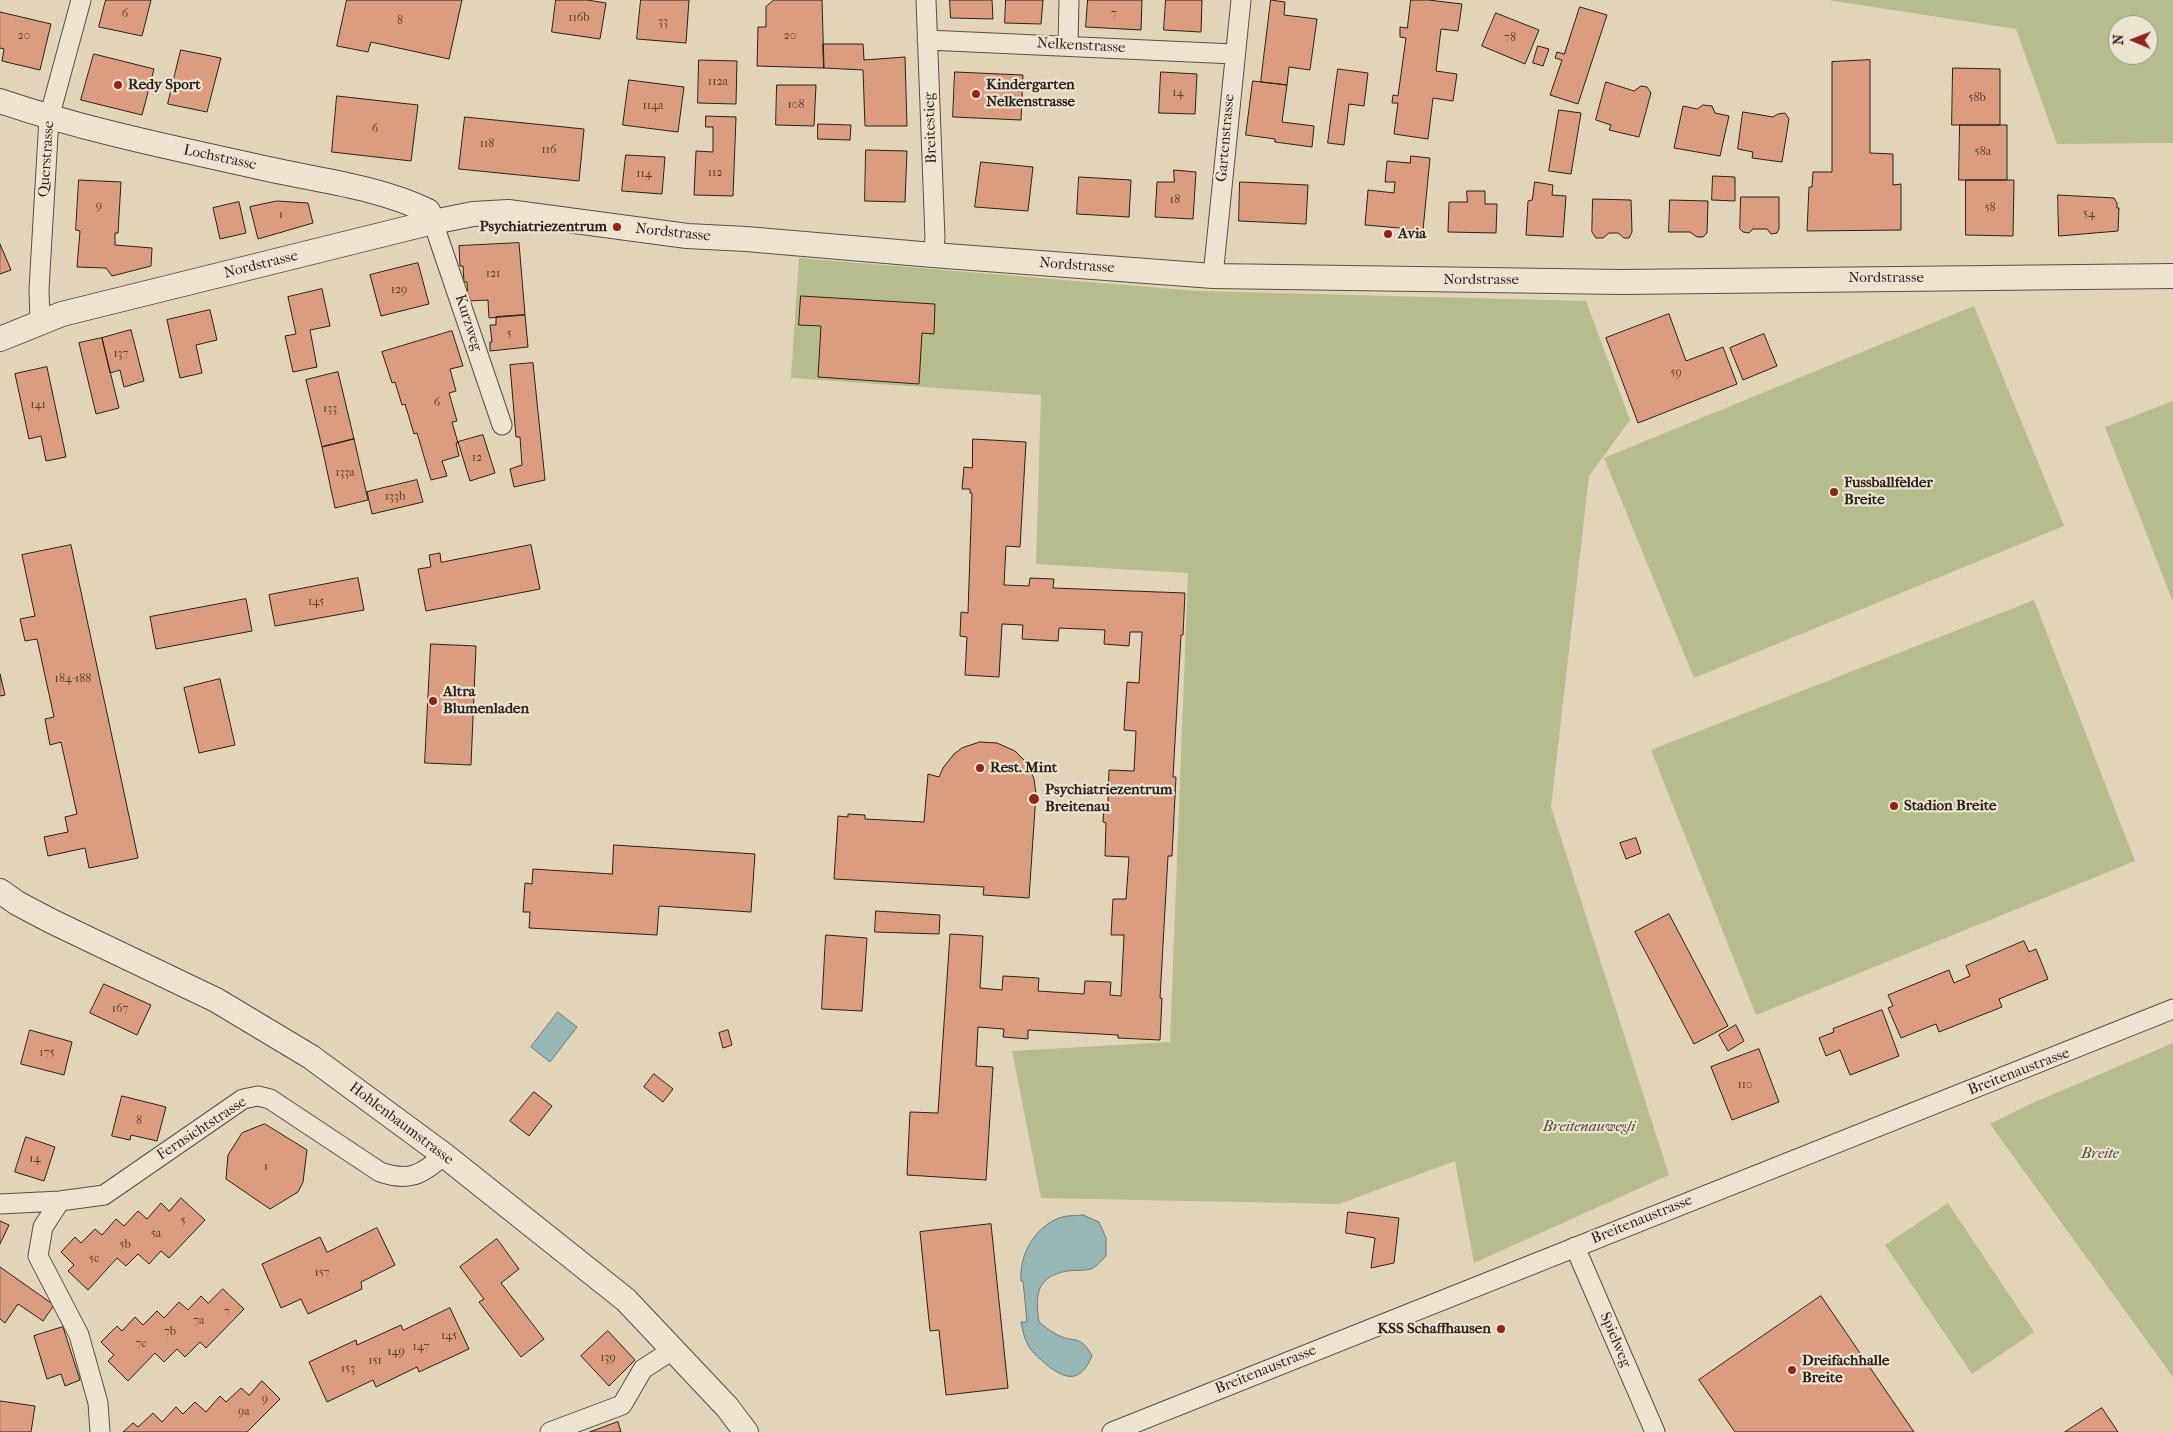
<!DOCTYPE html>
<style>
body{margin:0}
#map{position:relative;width:2173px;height:1432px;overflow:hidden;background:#e2d4b8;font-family:"IM FELL French Canon",serif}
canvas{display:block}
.north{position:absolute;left:2108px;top:15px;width:50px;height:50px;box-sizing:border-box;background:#ece3d1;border:1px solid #9f9588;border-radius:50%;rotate:271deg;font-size:14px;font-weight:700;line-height:20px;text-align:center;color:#2c211a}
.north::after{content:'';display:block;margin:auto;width:18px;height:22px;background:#8f2418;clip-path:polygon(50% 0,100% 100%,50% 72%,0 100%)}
</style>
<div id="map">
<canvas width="2173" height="1432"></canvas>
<div class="north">N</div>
</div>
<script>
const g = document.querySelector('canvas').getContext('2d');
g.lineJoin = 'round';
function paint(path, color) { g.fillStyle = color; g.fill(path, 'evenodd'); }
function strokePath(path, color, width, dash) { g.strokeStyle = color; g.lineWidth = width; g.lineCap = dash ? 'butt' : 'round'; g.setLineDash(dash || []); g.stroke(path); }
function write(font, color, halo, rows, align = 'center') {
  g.font = font + ' "IM FELL French Canon",serif'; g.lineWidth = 4.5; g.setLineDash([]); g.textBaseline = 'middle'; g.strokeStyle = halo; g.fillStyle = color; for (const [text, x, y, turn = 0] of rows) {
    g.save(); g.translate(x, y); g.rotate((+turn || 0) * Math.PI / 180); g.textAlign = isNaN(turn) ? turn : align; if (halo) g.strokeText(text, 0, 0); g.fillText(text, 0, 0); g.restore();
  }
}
const green = new Path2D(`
 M1828,0H2173V143L2057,144L2016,29ZM2118,25H2148V55H2118Z
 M799,258L1197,291L1586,301L1630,420L1589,476L1551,807L1669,1175L1474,1263L1455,1161L1339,1204L1041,1198L1012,1051L1170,1042L1188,573L1036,564L1041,395L791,378Z
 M1974,306L2064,526L1694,678L1604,458Z
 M2173,401V602L2105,427Z
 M2034,600L2135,861L1756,1015L1651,750Z
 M2173,1043V1377L1990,1124L2028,1105Z
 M1948,1203L2034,1332L1972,1374L1885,1245Z`);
const water = new Path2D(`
 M558,1012L577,1027L550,1062L531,1047Z
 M1083,1215L1099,1222L1106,1238V1256C1102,1260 1096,1267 1091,1269C1084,1271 1075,1270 1067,1271C1036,1277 1035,1295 1039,1322C1044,1326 1050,1331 1056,1334C1073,1344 1080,1333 1092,1356C1081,1382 1067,1381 1047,1365C1040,1359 1032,1353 1028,1345C1024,1339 1023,1330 1021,1322H1027L1023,1281H1021C1019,1255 1034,1228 1059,1218C1066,1215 1076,1216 1083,1215Z`);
const building = new Path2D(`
 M106,0H151L142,36L99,27Z
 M347,0H462L449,59L371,42L368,52L337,46Z
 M556,0H587L606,3L600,39L552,32Z
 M641,0H689L686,43L637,39Z
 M774,0H822L824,68L757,66L758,27H766V7Z
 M950,0H992L993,19L951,18Z
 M1006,0H1043L1041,24L1005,23Z
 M1088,0H1142L1141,30L1086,27Z
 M1166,0H1202L1201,32L1164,30Z
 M1271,0L1285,2L1284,15L1317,19L1310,70L1289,67L1287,85L1261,82Z
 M1411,0H1428L1462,4L1458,31L1441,29L1436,71L1457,74L1453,101L1433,98L1428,139L1394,134L1398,103H1392L1393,95L1398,96L1406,38L1400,37V27L1407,28Z
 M1580,7L1607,15L1578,104L1550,95L1562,60L1555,58L1557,52L1564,54Z
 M0,12L51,24L40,70L2,61L4,49L0,48Z
 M1496,13L1539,30L1525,64L1482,46Z
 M823,44H863L864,60L905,57L907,126H865L863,70L824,68Z
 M1538,46L1549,49L1543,66L1533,63Z
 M181,50L221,58L207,112L168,104Z
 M94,54L154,69L142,115L81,100Z
 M699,60L737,61L736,104L698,103Z
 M1870,60V153L1893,154V185L1901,184V230L1807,231L1809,187H1812L1813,172H1832V62Z
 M1953,68L2000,69V125H1952Z
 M1338,69L1368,73L1364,106L1349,104L1344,145L1328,143Z
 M955,72L1023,75L1021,120L953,117Z
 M1161,72L1197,74L1195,114L1159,113Z
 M629,80L684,87L678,132L623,125Z
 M1253,81L1287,85L1282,122L1314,126L1312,147L1275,142V139L1246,135Z
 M1606,82L1634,91L1641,86L1647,87L1651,93L1639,137L1609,130L1611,125L1596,120Z
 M777,85H816L814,126L776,125Z
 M337,96L418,105L411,161L332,152Z
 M1703,105L1712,106L1715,113L1729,116L1720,156L1674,148L1683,106L1697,109Z
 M1559,110L1581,113L1571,174L1549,171Z
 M1743,112L1773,117L1778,114L1785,113L1789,119L1782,162L1752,158L1753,152L1738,149Z
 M706,116L736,117L733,196L694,195L696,151L713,152V127H706Z
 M465,117L584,129L579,181L459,169Z
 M818,124L851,125L850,140L818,139Z
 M1960,125H2007V180H1959Z
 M866,150L907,151L905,202L865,201Z
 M626,155L665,157L662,194L622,191Z
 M1411,156L1430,158L1423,230L1365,225L1368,190L1394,193L1395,182H1385L1387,161L1410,163Z
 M981,162L1033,167L1028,211L975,207Z
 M1174,170L1196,172L1193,219L1155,217L1157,182H1174Z
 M1713,176L1735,177V201L1712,200Z
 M1079,177L1131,180L1129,217L1077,214Z
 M79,180L121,182L118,233H115V245L152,248L151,266L112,276L106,268L77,267L80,231L76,230Z
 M1966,180H2014L2013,236L1966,235Z
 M1240,182L1308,185L1306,224L1239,221Z
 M1535,182L1553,185L1552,195L1566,196L1563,237L1526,235L1528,201L1532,200Z
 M1467,191H1485V204H1497L1496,233L1448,232L1449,202H1467Z
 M2058,195L2114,198L2117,203V208H2119L2118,231L2059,236Z
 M1741,197H1779V229L1777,233L1771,234L1767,229H1753L1749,233L1743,232L1740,229Z
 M1593,199L1631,200L1632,232L1629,238H1624L1618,233H1609L1603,238H1596L1592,232Z
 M1670,200L1708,201L1707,233L1703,237H1697L1690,232H1669Z
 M277,201L308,203L313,223L258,239L250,207Z
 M239,202L246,233L220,239L213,208Z
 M519,243L525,315L489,318L488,300L468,301L467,282H464L463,266H460L459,246Z
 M0,244L11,270L0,274Z
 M418,263L429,304L381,316L370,275Z
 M322,289L330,326L310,330L317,367L293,372L285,336L296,334L288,297Z
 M801,296L935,304L934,334L922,333L919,384L818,377L821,326L799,325Z
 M210,310L217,340L196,345L202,373L180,378L167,320Z
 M1669,314L1686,361L1723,347L1737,384L1638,423L1606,338Z
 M525,315L528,347L490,351V342H492L490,325H496V317Z
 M131,330L144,381L124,387L120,370L110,373L102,338Z
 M452,331L463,366L450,369L456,391L449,393L457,421L452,422L458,443H456L459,456L442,461L447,476L431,480L417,433L414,434L405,404L402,405L395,382L392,383L382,352Z
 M1764,334L1777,366L1743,380L1730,348Z
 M102,338L119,408L96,414L79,343Z
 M533,363L545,480L514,487L510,469L522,465L520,437H516L510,365Z
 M47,367L66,457L46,461L41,436L29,439L15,374Z
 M338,372L354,439L322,447L306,380Z
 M483,435L495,473L470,481L458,442Z
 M354,439L368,500L335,508L322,447Z
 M973,439L1026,442L1020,547L1006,546L1004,585L1029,586L1030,578L1054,579L1053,588L1185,593L1183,635H1181L1173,777H1176L1172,856H1168L1160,998H1162L1160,1040L1118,1038V1035L1028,1030V1039L1003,1037L1004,1029L978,1027L976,1066L993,1067L986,1180L907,1175L910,1112L938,1113L950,934L983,936L980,988L1002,990L1003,976L1039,978L1038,991L1084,994L1085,981L1111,982L1110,995L1121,996L1124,935H1111L1113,899H1126L1129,857L1105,856L1106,823L1103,822L1104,803H1108L1109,770L1134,771L1136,731L1124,730L1127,682L1139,683L1142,632H1130L1129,646L1104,644L1105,630L1059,628L1058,641L1022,639L1023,625L1002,624L999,677L965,675L967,637L960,636L961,612L968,613L972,493H970V489H962L964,467L972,468Z
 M417,480L423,502L372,514L367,492Z
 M71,545L138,858L89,868L85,848L48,856L44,837L68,832L65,817L77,814L61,742L50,745L45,719L54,717L37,639L25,641L20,619L35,616L22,555Z
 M531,545L540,589L426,611L418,569L431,567L429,555L440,553L441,562Z
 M358,578L364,610L275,626L269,595Z
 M246,599L252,631L156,649L150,617Z
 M431,644L476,646L471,765L425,763Z
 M0,674L5,695L0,696Z
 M220,679L235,745L199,753L184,688Z
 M980,742L997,743L1015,751L1028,764L1034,779L1036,794L1029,898L983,895L984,887L834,879L838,816L848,817V814L865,815V819L924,822L928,774L939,777L943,768L954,754L962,748Z
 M1636,838L1641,853L1626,859L1620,843Z
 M614,845L755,854L751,912L659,906L657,935L529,928L530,912H523L525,883L532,884L533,869L612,874Z
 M876,911L940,915L939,934L875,932Z
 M1669,914L1728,1026L1694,1044L1635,932Z
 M826,935L867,938L862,1011L822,1009Z
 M2024,941L2029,952L2036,949L2048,979L1999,999L2002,1007L1939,1032L1936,1024L1901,1038L1888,1008L1893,1006L1888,995L1949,970L1954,983L1970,976L1966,966Z
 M104,984L151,1005L137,1035L90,1013Z
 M1882,1010L1899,1056L1850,1075L1840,1050L1826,1056L1819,1038L1834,1032L1833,1029Z
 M1736,1025L1744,1041L1728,1051L1719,1035Z
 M30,1030L72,1042L64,1075L21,1064Z
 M728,1030L732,1045L723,1048L719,1033Z
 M1759,1049L1779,1102L1732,1120L1711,1067Z
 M654,1074L673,1089L663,1102L644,1087Z
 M534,1092L552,1106L529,1136L510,1121Z
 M122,1096L166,1107L157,1141L131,1135L130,1140L112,1136Z
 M265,1124L307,1150L303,1182L298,1192L270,1209L226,1179L228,1155L242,1133Z
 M26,1137L55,1147L44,1181L15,1172Z
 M181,1198L205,1220L169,1258L161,1251L149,1264L138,1254L126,1266L117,1258L88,1290L68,1271L74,1265L61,1252L75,1237L81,1243L95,1229L102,1235L116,1219L124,1226L138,1211L147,1219L161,1203L169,1211Z
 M1348,1212L1399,1218L1394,1263L1371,1268L1375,1238L1346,1233Z
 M0,1221L9,1225L0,1244Z
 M991,1224L1008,1388L946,1395L939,1330L930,1331L920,1232Z
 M377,1228L395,1265L361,1282L362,1289L308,1314L301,1299L281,1308L262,1264L320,1237L327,1252Z
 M497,1239L519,1269L501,1283L544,1339L521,1357L479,1302L484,1299L460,1267Z
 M0,1267L54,1305L43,1321L18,1304L5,1323L0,1319Z
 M223,1289L244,1309L206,1348L200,1342L185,1357L177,1349L164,1362L155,1353L128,1381L108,1361L114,1355L101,1342L117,1326L122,1331L135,1317L143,1325L157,1311L164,1318L179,1302L188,1310L201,1296L208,1303Z
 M1821,1296L1914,1432H1735L1699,1380Z
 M450,1308L469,1349L419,1372L417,1367L376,1387L373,1380L327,1402L309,1362L356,1340L357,1345L401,1325L403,1330Z
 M63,1327L80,1380L65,1386L61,1374L47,1379L34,1336Z
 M608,1331L635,1360L609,1386L581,1356Z
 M262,1381L280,1399L247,1432H123L133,1423L138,1427L153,1413L162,1422L176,1407L183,1414L195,1402L206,1412L220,1396L226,1402L241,1388L249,1395Z
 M0,1401L35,1406L31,1432H0Z
 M2102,1408L2118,1432H2065Z
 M618,1422L621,1432H590Z`);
const minor = new Path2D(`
 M926,0L935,238L933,255
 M927,40L1234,54
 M1068,45L1069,0
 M433,222L502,425
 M1213,276L1241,0
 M40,322L39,289L49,118L81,0
 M60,1201L43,1227L38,1256L79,1335L98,1403L100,1432
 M0,1204L60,1201L104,1195L243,1099L258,1096L270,1099L380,1172C409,1182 422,1175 444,1155
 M1575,1247L1655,1432
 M550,1432L622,1405L643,1369L674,1349
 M1112,1432L2173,1009`);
const tertiary = new Path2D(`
 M0,101C88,131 178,149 268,169C322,181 378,187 428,211L433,222
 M0,339L62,314L433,222L473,214L508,212L687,236L746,239L933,255L1213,276L1621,282L2173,276
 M0,891L17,903L51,921L216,1000L311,1057L444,1155L626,1300L727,1407L746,1432`);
const markers = [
 [118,85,5,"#8f2418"],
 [976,94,5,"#8f2418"],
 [617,227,5,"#8f2418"],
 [1388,234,5,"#8f2418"],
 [1834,492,5,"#8f2418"],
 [433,701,5,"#8f2418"],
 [980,768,5,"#8f2418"],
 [1034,799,6,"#8f2418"],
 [1894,806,5,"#8f2418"],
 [1501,1329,5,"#8f2418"],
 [1792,1370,5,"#8f2418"]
];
const numberNames = [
 ["6",125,14],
 ["7",1114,14],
 ["116b",579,18],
 ["8",400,21],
 ["33",663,22],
 ["20",24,36],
 ["20",790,36],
 ["78",1510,38],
 ["112a",718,82],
 ["14",1178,93],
 ["58b",1977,98],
 ["108",796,105],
 ["114a",653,106],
 ["6",375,129],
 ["118",487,144],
 ["116",549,150],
 ["58a",1983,152],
 ["112",715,173],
 ["114",644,174],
 ["18",1175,200],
 ["9",99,206],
 ["58",1990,208],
 ["54",2089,214],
 ["1",281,215],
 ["121",493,274],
 ["129",399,290],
 ["5",509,334],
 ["137",121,354],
 ["59",1676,373],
 ["6",437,403],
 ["141",38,405],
 ["133",330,409],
 ["12",477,458],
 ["133a",345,473],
 ["133b",395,497],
 ["145",316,602],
 ["184-188",73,679],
 ["167",120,1009],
 ["175",47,1053],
 ["110",1745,1085],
 ["8",139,1121],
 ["14",35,1159],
 ["1",266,1167],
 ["5",183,1221],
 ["5a",156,1234],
 ["5b",125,1245],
 ["5c",94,1259],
 ["157",322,1273],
 ["7",227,1312],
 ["7a",199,1321],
 ["7b",170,1332],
 ["145",449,1336],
 ["7c",141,1344],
 ["147",421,1347],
 ["149",396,1352],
 ["139",608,1358],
 ["151",375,1361],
 ["153",348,1369],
 ["9",265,1399],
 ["9a",244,1412]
];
const streetNames = [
 ["Nelkenstrasse",1081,46,3],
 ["Breitestieg",931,128,-92],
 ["Gartenstrasse",1226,138,-85],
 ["Lochstrasse",220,158,12],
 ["Querstrasse",47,159,-86],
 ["Nordstrasse",673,233,6],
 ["Nordstrasse",261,265,-14],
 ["Nordstrasse",1077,266,4],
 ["Nordstrasse",1886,278],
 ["Nordstrasse",1481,280],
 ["Kurzweg",468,323,72],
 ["Breitenaustrasse",2019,1072,-21],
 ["Hohlenbaumstrasse",401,1124,37],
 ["Fernsichtstrasse",202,1129,-33],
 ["Breitenaustrasse",1642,1220,-22],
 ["Spielweg",1615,1340,67],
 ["Breitenaustrasse",1266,1370,-22]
];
const poiNames = [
 ["Redy Sport",128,85],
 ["Kindergarten",986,85],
 ["Nelkenstrasse",986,102],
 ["Psychiatriezentrum",607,227,"right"],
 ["Avia",1398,234],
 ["Fussballfelder",1844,483],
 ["Breite",1844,500],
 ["Altra",443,692],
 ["Blumenladen",443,709],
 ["Rest. Mint",990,768],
 ["Psychiatriezentrum",1045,790],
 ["Breitenau",1045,807],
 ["Stadion Breite",1904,806],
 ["KSS Schaffhausen",1491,1329,"right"],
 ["Dreifachhalle",1802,1361],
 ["Breite",1802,1378]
];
const parkNames = [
 ["Breitenauwegli",1589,1127],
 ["Breite",2100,1154]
];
paint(green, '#b7bc8c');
paint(water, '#96b7b6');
strokePath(water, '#6c7b78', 1);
paint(building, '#dc9c7f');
strokePath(building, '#2c211a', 1);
strokePath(minor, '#5a4e42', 21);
strokePath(tertiary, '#5a4e42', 26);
strokePath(minor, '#ece3d1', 19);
strokePath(tertiary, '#ece3d1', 24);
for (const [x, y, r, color] of markers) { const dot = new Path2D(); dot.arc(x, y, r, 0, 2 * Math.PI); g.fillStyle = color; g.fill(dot); strokePath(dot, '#ece3d1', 2); }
write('12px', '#584033', null, numberNames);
write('15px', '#2c211a', '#ece3d1', streetNames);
write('bold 15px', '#2c211a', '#ece3d1', poiNames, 'left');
write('italic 15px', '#4f4836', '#ece3d1', parkNames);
</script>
